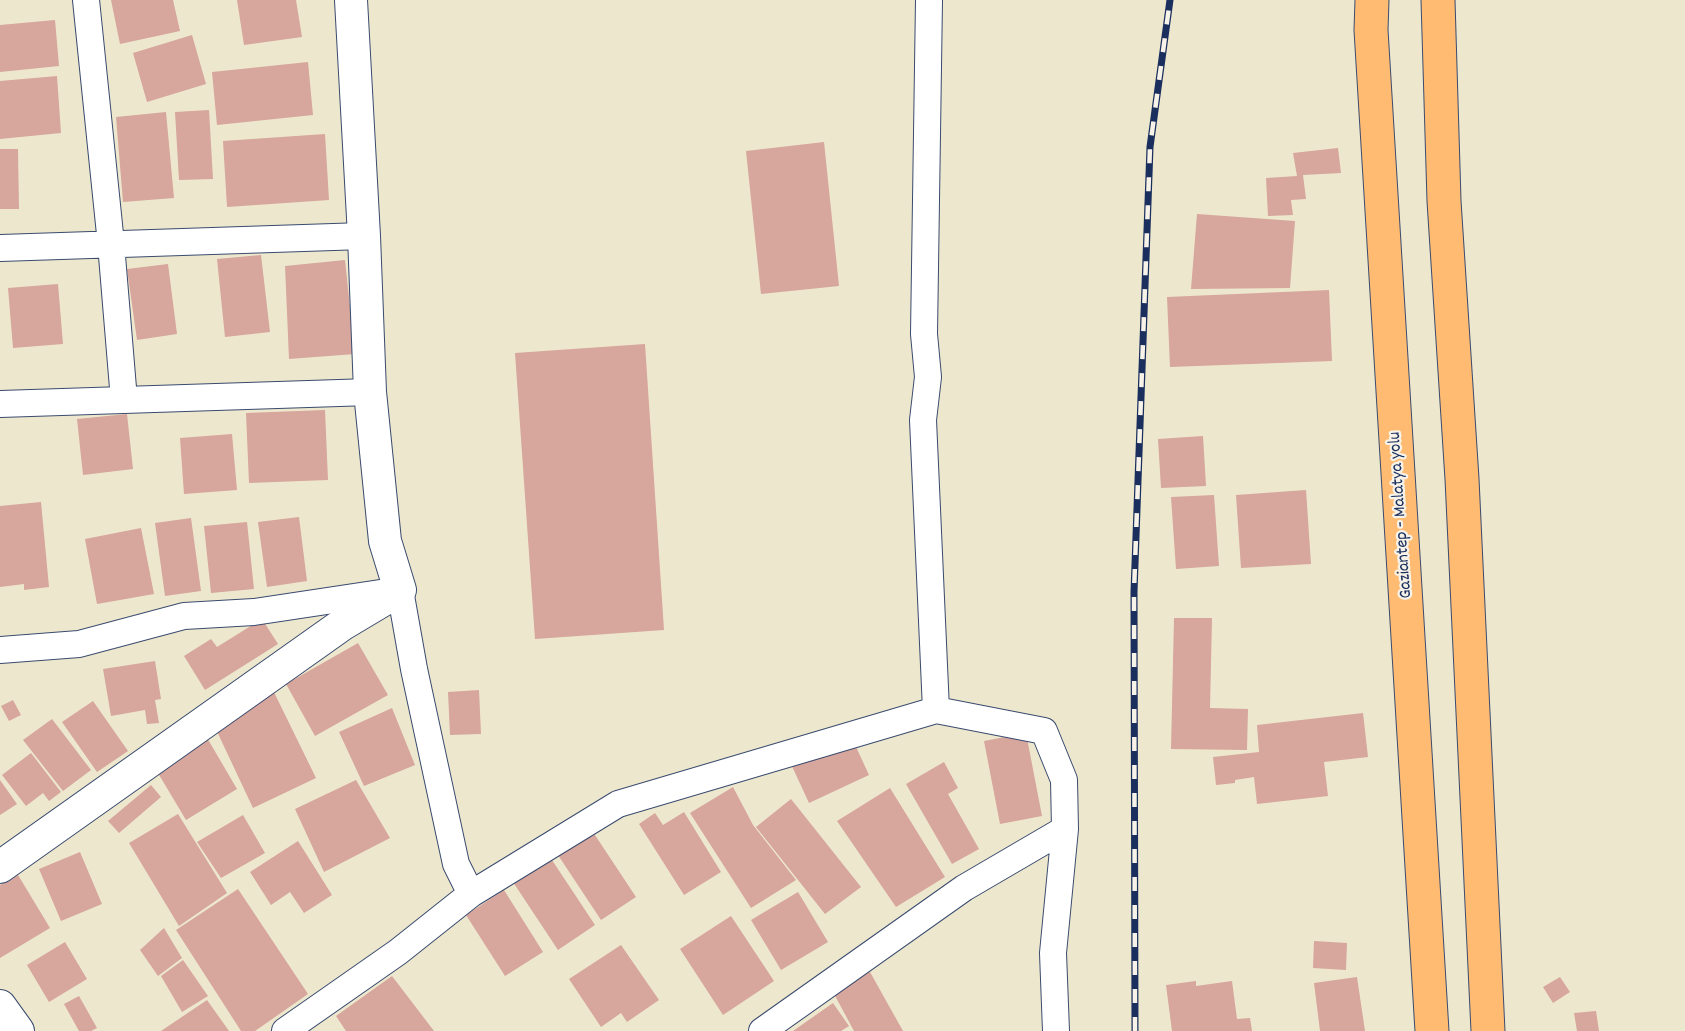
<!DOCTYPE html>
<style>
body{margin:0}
canvas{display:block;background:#ede7cd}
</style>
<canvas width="1685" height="1031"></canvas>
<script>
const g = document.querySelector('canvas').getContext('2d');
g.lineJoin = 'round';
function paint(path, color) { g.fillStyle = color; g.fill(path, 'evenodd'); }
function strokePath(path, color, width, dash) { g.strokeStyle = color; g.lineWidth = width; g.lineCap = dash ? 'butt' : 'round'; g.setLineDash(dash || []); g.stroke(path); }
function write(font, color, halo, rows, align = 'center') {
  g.font = font + ' Dekko,sans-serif'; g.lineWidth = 4.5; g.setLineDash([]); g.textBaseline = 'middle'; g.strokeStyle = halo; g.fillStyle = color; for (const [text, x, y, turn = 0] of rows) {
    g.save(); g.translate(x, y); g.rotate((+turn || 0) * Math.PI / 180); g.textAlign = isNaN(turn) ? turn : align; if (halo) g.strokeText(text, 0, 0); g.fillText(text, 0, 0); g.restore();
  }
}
const building = new Path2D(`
 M111,0H173L180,31L120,44Z
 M237,0H296L302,37L244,45Z
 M55,20L59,66L0,72V25Z
 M192,35L206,84L147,102L133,53Z
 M308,62L313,115L217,125L212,72Z
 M57,76L61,133L0,139V81Z
 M209,110L213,179L179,180L175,112Z
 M166,112L174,198L123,202L116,117Z
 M325,134L329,200L227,207L223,141Z
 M824,142L839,286L761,294L746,151Z
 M1338,148L1341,173L1303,175L1306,199L1291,200L1293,215L1268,216L1266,178L1297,176L1293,153Z
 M0,149H18L19,209H0Z
 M1197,214L1295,221L1290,288L1191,289Z
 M261,255L270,332L225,337L217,259Z
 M345,260L355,354L289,359L285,266Z
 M168,264L177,334L137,340L127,269Z
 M58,284L63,344L13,348L8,288Z
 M1329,290L1332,361L1170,367L1167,297Z
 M645,344L664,630L535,639L515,353Z
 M325,410L328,480L249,483L246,413Z
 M127,414L133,469L83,475L77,419Z
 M232,434L237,490L184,494L180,438Z
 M1203,436L1206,486L1161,488L1158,439Z
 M1306,490L1311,564L1241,568L1236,495Z
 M1214,495L1219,566L1176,569L1171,497Z
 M41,502L49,587L24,590V584L0,587V506Z
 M299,517L307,581L267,587L258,522Z
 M191,518L201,591L165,596L155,523Z
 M247,522L254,589L211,593L204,526Z
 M141,528L154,594L97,604L85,539Z
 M1174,618H1212L1210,708L1248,709L1247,750L1171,749Z
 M262,619L278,644L205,690L184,656L211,639L217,647Z
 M358,643L388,695L315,736L286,684Z
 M155,661L161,699L155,700L159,723L147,724L145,710L111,716L103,669Z
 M270,684L316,778L253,808L213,723Z
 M479,690L481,734L450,735L448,692Z
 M13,700L21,715L9,721L1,706Z
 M93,701L128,751L97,772L62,722Z
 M392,708L415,765L364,786L339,732Z
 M1363,713L1368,757L1324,762L1328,796L1257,804L1254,777L1235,780V783L1216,785L1213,757L1259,752L1257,725Z
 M52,719L91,770L63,791L23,740Z
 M1026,733L1042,816L1000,824L984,741Z
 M206,736L237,789L186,820L155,768Z
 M851,736L869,775L809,803L791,764Z
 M31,753L61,792L49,801L43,793L26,806L2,775Z
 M944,762L958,788L948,794L979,849L952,864L906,784Z
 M0,780L17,804L0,815Z
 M356,780L390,838L324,872L295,809Z
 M151,785L161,797L119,833L108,821Z
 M733,787L753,825L796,880L751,908L690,813Z
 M890,788L945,877L896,907L837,821Z
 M791,799L861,887L825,914L756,827Z
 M684,812L721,872L684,895L639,824L655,813L663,825Z
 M178,814L227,893L179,926L129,843Z
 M243,815L265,853L221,878L197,842Z
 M589,826L636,897L601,920L554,849Z
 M298,841L332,895L304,913L290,892L271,905L250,872Z
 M546,851L595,925L558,950L509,876Z
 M80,852L102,904L61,921L39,869Z
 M18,875L50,928L0,958V885Z
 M238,889L308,994L255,1031H241L176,930Z
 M504,890L543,952L505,976L466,915Z
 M798,892L828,942L781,970L751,920Z
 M731,916L774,981L723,1015L680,949Z
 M164,928L182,958L158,976L140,950Z
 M1314,941L1347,943L1346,970L1313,968Z
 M65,942L87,979L49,1002L27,965Z
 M621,945L659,1000L627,1022L621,1013L601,1027L569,979Z
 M183,960L208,996L182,1012L161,976Z
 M870,972L903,1031H854L833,992Z
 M392,976L434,1031H346L336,1016Z
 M1357,977L1365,1031H1320L1314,983Z
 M1560,977L1570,992L1553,1003L1543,987Z
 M1196,981V986L1232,981L1237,1019L1250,1018L1252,1031H1172L1166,985Z
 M79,996L97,1028L91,1031H79L64,1004Z
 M207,1000L229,1031H161Z
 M833,1003L849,1026L841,1031H793Z
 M1596,1011L1599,1031H1577L1574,1013Z`);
const minor = new Path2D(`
 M86,0L111,244L124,400
 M929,0L924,334L928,377L923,420L936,710
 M0,248L364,236
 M0,404L370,392
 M0,650L79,644L184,616L254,612L400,590L414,669L456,864L471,894
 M285,1031L398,952L471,894L618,804L936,710L1044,731L1064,780L1065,829
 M762,1031L964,888L1065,829L1053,953L1056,1031`);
const tertiary = new Path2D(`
 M0,867L343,624L400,590L385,541L370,392L364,236L351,0
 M0,1006L18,1031`);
const trunk = new Path2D(`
 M1372,0L1371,30L1432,1031
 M1438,0L1444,201L1462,479L1488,1031`);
const rail = new Path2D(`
 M1135,1031L1134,592L1150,147L1170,0`);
const streetNames = [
 ["Gaziantep - Malatya yolu",1402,515,-94]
];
paint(building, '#d7a69c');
strokePath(minor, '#3a4b6f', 28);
strokePath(tertiary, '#3a4b6f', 34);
strokePath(trunk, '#3a4b6f', 35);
strokePath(minor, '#fff', 26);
strokePath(tertiary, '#fff', 32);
strokePath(trunk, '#febb71', 33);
strokePath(rail, '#1b2f5e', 7);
strokePath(rail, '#f7f3e8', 4.5, [14]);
write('18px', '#1b2f5e', '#f7f3e8', streetNames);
</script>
